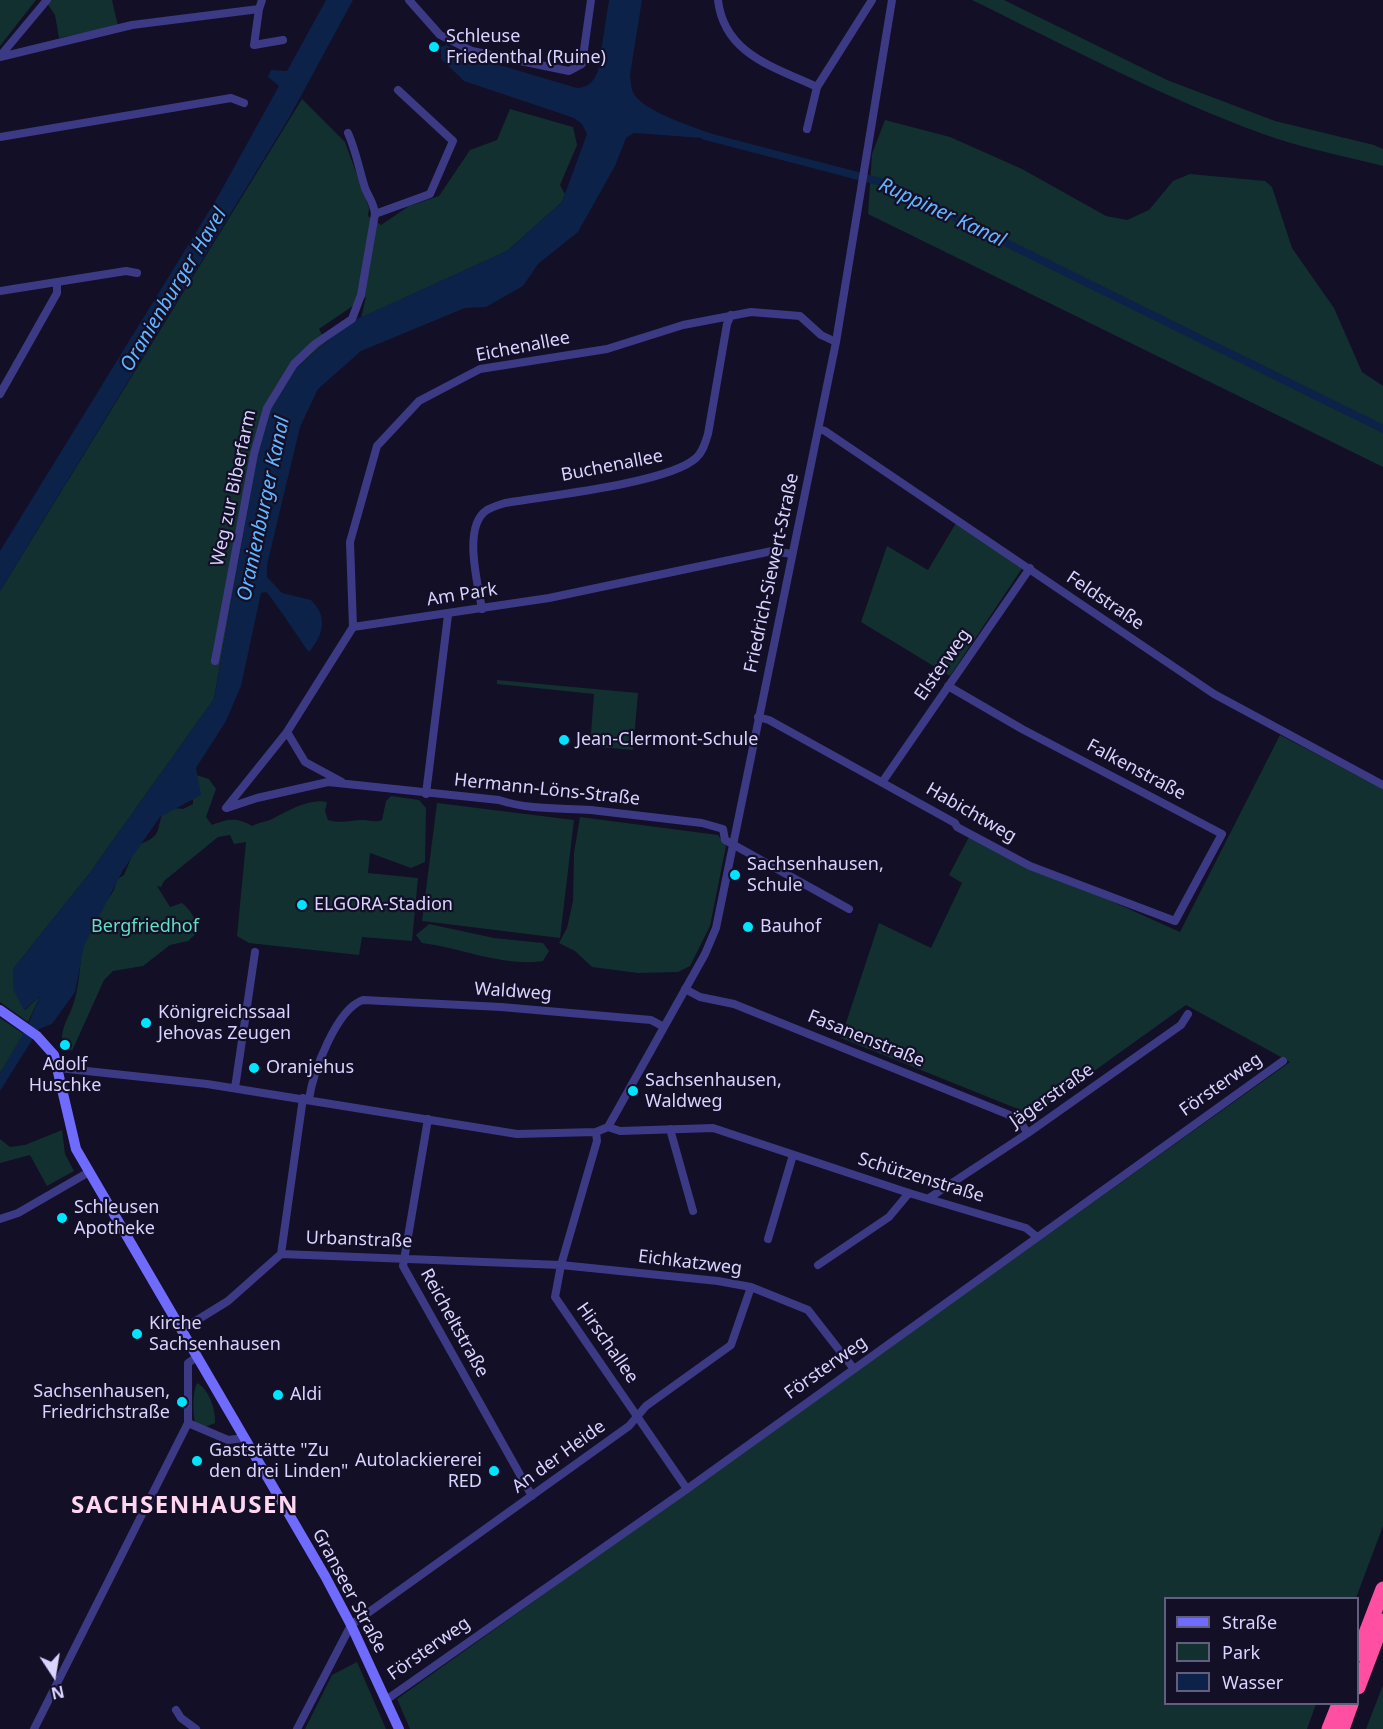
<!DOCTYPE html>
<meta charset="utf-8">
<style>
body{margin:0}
#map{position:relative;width:1383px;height:1729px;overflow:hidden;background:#130f26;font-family:"Noto Sans",sans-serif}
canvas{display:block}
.legend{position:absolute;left:1164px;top:1597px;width:195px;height:108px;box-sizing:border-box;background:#130f26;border:2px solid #625e7d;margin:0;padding:8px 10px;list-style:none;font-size:18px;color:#d9d4ff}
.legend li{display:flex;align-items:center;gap:12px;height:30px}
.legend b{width:30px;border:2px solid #625e7d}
.north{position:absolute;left:24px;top:1645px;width:60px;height:60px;-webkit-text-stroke:4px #130f26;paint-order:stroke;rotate:168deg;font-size:16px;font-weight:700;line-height:24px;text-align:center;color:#d9d4ff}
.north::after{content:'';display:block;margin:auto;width:21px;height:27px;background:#d9d4ff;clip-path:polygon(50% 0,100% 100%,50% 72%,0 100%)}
</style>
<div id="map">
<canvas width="1383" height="1729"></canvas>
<ul class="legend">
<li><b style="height:8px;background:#6f6bff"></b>Straße</li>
<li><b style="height:16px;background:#12302f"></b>Park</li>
<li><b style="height:16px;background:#0c2248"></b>Wasser</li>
</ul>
<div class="north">N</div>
</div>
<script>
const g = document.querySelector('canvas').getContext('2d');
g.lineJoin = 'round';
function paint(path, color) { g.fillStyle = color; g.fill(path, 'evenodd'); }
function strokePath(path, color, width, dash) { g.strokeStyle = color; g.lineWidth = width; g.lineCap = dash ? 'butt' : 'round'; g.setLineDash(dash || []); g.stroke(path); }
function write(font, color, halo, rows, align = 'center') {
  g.font = font + ' "Noto Sans",sans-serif'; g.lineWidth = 4.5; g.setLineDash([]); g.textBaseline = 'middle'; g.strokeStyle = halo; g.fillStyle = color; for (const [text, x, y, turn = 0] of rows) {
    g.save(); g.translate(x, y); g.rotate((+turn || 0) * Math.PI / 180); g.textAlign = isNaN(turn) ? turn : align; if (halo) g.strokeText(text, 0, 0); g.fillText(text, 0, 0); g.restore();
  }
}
const green = new Path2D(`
 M0,0H36L0,46Z
 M45,0H112L118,26L59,38L55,15Z
 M972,0H1004L1167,80L1275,121L1374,145L1383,149V166C1344,156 1302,148 1263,134C1162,97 1068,47 972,0Z
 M302,99L345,142L369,208L368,216L381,225L409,206L439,196L470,150L497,140L510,109L573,127L577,145L560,185L565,194L562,202L507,251L361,318L366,297L319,329L326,342L295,369L259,445L214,699L89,874L13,969L25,1010L40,996L28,1022L0,1002V591Z
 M885,120L950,137L1022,169L1106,216L1127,220L1149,210L1173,181L1190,174L1265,181L1272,187L1292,248L1334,308L1362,372L1383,386V467L868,214L872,154Z
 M956,523L1023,567L950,676L861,622L887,546L928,570Z
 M497,680L638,693L633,750L590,746L594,694L497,684Z
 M1280,735L1383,789V1526L1356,1598H1166V1704H1316L1307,1729H410L397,1699L1290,1062L1186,1005L1033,1115L841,1038L879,923L931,948L962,883L949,875L969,837L1180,932Z
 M193,774L209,779L216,789L206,817L212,825C228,819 236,817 252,826C259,822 267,822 274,818C289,810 310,798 327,802L325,811L328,820C341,824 350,820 363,820C370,820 374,823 382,820L386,801L391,796L419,800L426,808L425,862L411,868L370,853L368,873L418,878L412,941L362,937L359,955L249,943L237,936L246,842L234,844L230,835L218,837L164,881L161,887L157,886L170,907L182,903C190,909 197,921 199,931L188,941L170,945L143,966L113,971L104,980L72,1051L62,1041C61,1026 70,1016 74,1002C82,978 79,944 89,920C96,903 115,901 116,880L124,875L136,846C167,834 153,830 166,807L183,809L193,804Z
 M437,803L574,820L560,938L422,921Z
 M580,817L718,835L726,846L710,926L690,966L678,972L638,973L592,967L575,951L559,943L567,928L573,901L574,853Z
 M429,924L494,938L543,943L549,951L543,961C504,967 461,948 422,943L416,935Z
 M0,1018L24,1034L0,1073Z
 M62,1130L65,1154L74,1171L47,1186L30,1155L0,1163V1139L10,1147L25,1145Z
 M197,1383C209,1389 216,1410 215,1423L205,1427L195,1423C193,1411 192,1394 197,1383Z
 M357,1662L386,1729H305L332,1675Z
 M1383,1685V1729H1366Z`);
const water = new Path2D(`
 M326,0H353L289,118L0,591V551L217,198L279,86L268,77L271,70L287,71Z
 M609,0H642L630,75C631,83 631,91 636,97C653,116 704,130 729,140L634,133L626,138L615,166L578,232L538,264L523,286L486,307L465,308L361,351L318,389L300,427L267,565V577L282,593L311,600C328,617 324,634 309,652C302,643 270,594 266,592L261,593L241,686L226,721L196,768L201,795L160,817L123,870L84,946L75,992L52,1024L39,1029L0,1091V1073L27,1027L40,996L24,1010L13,989V969L89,874L214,699L259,445L273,406L295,369L348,323L507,251L562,202L587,134L582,124L574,118L464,81L441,59V47L446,45L476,58L577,88C589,87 593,82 598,71Z`);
const canal = new Path2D(`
 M705,136L885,183L1383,429`);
const street = new Path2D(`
 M409,0L440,35L472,51L569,71L582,64L591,0
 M718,0C724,54 774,67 817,87
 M259,9L262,0
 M1,55L47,0
 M0,57L132,25L259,9L254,45L283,40
 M807,129L817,87L872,0
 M348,133C356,151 359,169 365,188C369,198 374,203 375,214
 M0,137L231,98L244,103
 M0,291L126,271L137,273
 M0,394L57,293V282
 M819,429L825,431L1214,694L1383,785
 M482,609C478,584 462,526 487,510C492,507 499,505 505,503C546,496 669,483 696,458C703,452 705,443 708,434L727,324L731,315
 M353,627L350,542L377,446L419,401L480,369L607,349L683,325L751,312L800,316L821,335L836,342
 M215,661L254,454L267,408L294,364L315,344L352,319L361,295L375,214L430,194L453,141L398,90
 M758,717L769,720L955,823L957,827L1030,866L1175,921L1222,834L1022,729L948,686
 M287,732L305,762L342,782
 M883,781L1030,568
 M426,794L448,615
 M226,808L287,732L353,627L549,598L772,551L792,554
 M227,808L257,798L328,782L499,800C529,810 560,808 591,810C628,814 665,819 702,823L723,829L725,840L849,909
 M685,989L700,997L734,1004L1017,1118L1028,1133
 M59,1068L207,1084L517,1134L596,1132L608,1127
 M235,1088L255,952
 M309,1099C313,1073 336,1009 363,1000L501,1007L651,1020L664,1027
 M428,1119L403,1266L532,1496
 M608,1127L705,954L716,928L836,342L892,0
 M608,1127L620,1131L713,1128L909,1193L1026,1228L1037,1237
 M670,1129L693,1211
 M596,1132L597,1141L561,1265L555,1297L687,1489
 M929,1198L1028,1133L1181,1025L1188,1014
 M0,1219L18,1213L89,1172
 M768,1239L793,1155
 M281,1254L303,1098
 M818,1265L889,1217L909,1193
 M181,1330L228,1301L281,1254L561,1265L718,1281L751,1287L808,1310L854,1369
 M188,1423L228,1440L244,1438
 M386,1700L687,1489L1283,1061
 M176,1710L181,1718L196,1729
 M34,1729L188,1423V1363L197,1357
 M297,1729L351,1625L629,1426L646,1406L731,1345L751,1287`);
const secondary = new Path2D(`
 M0,1010L37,1036L54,1055L76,1149L325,1576L351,1625L399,1729`);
const highway = new Path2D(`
 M1358,1654L1383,1589
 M1358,1687L1383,1621
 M1329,1729L1339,1704
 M1342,1729L1351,1704`);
const markers = [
 [434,47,6,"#00e5ff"],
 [564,740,6,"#00e5ff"],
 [735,875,6,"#00e5ff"],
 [302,905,6,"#00e5ff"],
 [748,927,6,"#00e5ff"],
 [146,1023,6,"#00e5ff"],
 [65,1045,6,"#00e5ff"],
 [254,1068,6,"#00e5ff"],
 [633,1091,6,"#00e5ff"],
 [62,1218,6,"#00e5ff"],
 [137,1334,6,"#00e5ff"],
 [278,1395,6,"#00e5ff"],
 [182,1402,6,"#00e5ff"],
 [197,1461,6,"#00e5ff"],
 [494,1471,6,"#00e5ff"]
];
const poiNames = [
 ["Schleuse",446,37],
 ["Friedenthal (Ruine)",446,58],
 ["Jean-Clermont-Schule",576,740],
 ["Sachsenhausen,",747,865],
 ["Schule",747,886],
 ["ELGORA-Stadion",314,905],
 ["Bauhof",760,927],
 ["Königreichssaal",158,1013],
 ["Jehovas Zeugen",158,1034],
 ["Adolf",65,1065,"center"],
 ["Huschke",65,1086,"center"],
 ["Oranjehus",266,1068],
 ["Sachsenhausen,",645,1081],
 ["Waldweg",645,1102],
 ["Schleusen",74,1208],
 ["Apotheke",74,1229],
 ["Kirche",149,1324],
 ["Sachsenhausen",149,1345],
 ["Sachsenhausen,",170,1392,"right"],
 ["Friedrichstraße",170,1413,"right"],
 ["Aldi",290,1395],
 ["Gaststätte \"Zu",209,1451],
 ["den drei Linden\"",209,1472],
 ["Autolackiererei",482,1461,"right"],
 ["RED",482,1482,"right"]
];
const streetNames = [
 ["Eichenallee",523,347,-11],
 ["Buchenallee",612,466,-11],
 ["Weg zur Biberfarm",234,488,-78],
 ["Friedrich-Siewert-Straße",772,573,-78],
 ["Am Park",462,595,-9],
 ["Feldstraße",1105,601,34],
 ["Elsterweg",943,665,-55],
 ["Falkenstraße",1136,770,28],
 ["Hermann-Löns-Straße",547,790,6],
 ["Habichtweg",971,813,30],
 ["Waldweg",513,992,4],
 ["Fasanenstraße",866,1039,22],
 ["Försterweg",1221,1085,-35],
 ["Jägerstraße",1052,1096,-35],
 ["Schützenstraße",921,1178,17],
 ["Urbanstraße",359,1240,2],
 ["Eichkatzweg",690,1263,7],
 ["Reicheltstraße",454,1323,61],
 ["Hirschallee",607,1343,55],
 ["Försterweg",826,1368,-35],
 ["An der Heide",559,1457,-36],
 ["Granseer Straße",349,1591,62],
 ["Försterweg",429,1649,-35]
];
const parkNames = [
 ["Bergfriedhof",145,927]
];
const waterNames = [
 ["Ruppiner Kanal",942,213,25],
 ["Oranienburger Havel",174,290,-59],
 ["Oranienburger Kanal",264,509,-78]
];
const districtNames = [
 ["SACHSENHAUSEN",185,1506]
];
paint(green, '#12302f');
paint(water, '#0c2248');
strokePath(canal, '#0c2248', 8);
strokePath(street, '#3d3a85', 8);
strokePath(secondary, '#6f6bff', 10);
strokePath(highway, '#ff4fa3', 15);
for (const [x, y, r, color] of markers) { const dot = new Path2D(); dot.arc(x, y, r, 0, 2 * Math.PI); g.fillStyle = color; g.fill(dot); strokePath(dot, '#130f26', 2); }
write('18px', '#d9d4ff', '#130f26', poiNames, 'left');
write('18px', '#d9d4ff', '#130f26', streetNames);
write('18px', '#5fe0c0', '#130f26', parkNames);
write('italic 20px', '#62b6ff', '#130f26', waterNames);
g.letterSpacing = '1.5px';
write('bold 24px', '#ffd6f0', '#130f26', districtNames);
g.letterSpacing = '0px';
</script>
